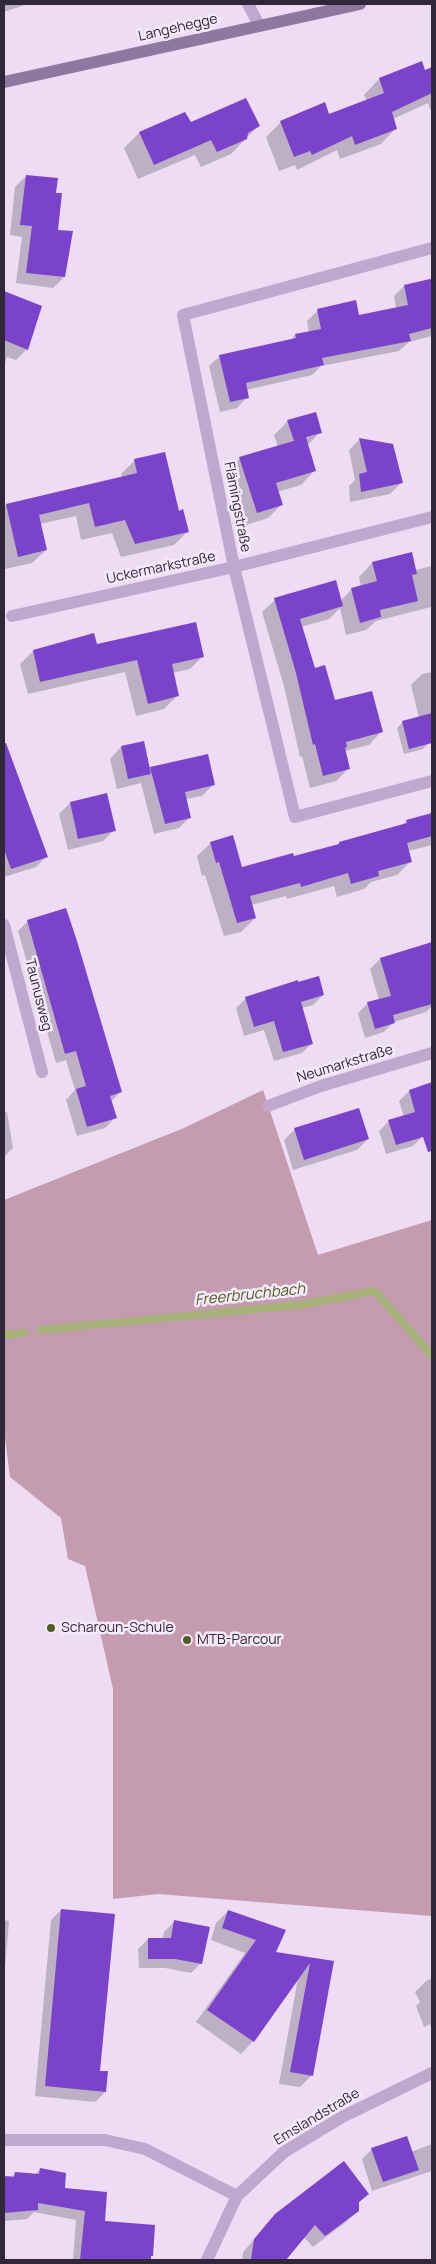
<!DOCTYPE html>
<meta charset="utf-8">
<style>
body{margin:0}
#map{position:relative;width:436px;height:2264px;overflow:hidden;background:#eddcf4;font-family:Manrope,sans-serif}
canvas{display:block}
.frame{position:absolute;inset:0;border:5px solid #302839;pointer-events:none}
</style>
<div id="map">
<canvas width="436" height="2264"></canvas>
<div class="frame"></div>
</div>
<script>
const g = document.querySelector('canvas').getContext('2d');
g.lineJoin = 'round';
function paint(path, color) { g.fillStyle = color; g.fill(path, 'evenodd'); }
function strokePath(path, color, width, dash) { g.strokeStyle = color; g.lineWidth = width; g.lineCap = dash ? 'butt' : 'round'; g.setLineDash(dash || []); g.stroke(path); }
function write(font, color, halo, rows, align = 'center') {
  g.font = font + ' Manrope,sans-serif'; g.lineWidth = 5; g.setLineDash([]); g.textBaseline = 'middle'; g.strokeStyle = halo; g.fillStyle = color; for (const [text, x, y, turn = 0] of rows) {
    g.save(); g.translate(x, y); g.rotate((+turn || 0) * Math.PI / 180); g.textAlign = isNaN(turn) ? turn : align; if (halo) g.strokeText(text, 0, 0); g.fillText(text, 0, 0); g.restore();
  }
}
const green = new Path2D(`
 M263,1090L318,1255L432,1220V1916L158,1894L113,1899V1689L85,1566L68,1559L61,1518L10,1477L4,1430V1200L184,1128Z`);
const shadow = new Path2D(`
 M4,4H28L4,12Z
 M421,63L425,72L432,68V114L428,103L393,119L396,128L381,144L340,159L337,150L297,170L295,165L279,171L266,137L281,122L328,115L367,101L364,95L379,79Z
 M185,114L191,124L258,126L231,154L201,167L195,155L138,179L124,148L139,133Z
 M26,176L55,194L56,231L64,277L53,288L16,283L22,237L10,235L15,187Z
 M432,279V336L409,342L399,351L321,366L312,375L246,390L247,397L237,408L220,412L209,366L220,356L290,341L295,335L309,332L307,321L318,310L358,316L396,308L394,296L404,286Z
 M6,293L27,349L16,360L7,357L4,366V296Z
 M288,421L320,432L307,446L314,471L301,485L277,492L281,505L268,518L243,526L226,472L240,458L278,447L274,435Z
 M360,439L401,483L390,494L350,502L349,486L355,480L349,450Z
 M135,460L178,513L187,532L174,545L121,557L112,533L81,540L76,516L40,524L46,550L32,563L5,569L4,507L6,505L122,478L121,474Z
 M372,563L415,570L432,566V611L431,607L376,621L366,630L346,635L340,608L329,619L301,627L314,669L334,702L381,732L369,745L345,751L349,768L336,781L310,788L302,756L300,757L284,686L262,612L275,600L340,601L352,589L361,587L359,577Z
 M96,646L203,656L190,669L172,673L177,696L164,709L136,716L125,672L28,694L20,664L33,651Z
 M432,672V739L428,740V744L423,749L404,754L397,728L403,722L419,718L411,685L422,674Z
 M4,744L46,857L36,867L4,877Z
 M121,747L149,770L151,768L213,785L202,796L186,799L190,817L179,828L154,834L141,783L117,789L110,759Z
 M70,803L114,830L103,841L68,850L59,814Z
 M432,814V845L408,851L411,861L397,875L371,882L364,889L337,897L334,886L287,899L286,896L251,905L255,918L241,932L224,936L205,875L202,876L197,856L211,843L241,868L293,858L337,846L340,843L402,826L407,821Z
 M28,921L120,1092L111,1102L115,1118L105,1128L77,1136L66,1100L75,1090L66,1060L56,1063L18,931Z
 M432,944V966L428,969L432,985V1006L426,1012L394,1022L384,1032L365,1038L358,1013L368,1003L379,1000L370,969L380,959Z
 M323,995L313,1005L302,1008L312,1043L302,1053L274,1061L264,1030L244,1036L236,1008L246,998Z
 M432,1083V1134L422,1137L413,1146L386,1154L379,1131L389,1121L404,1117L399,1101L409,1091Z
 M7,1112L13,1148L4,1157V1113Z
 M295,1129L368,1139L357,1150L293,1170L284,1140Z
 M61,1910L105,2092L95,2102L35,2096L51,1920Z
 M228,1911L275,1953L332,1962L312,2075L300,2087L279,2084L298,1978L253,2041L241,2054L196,2022L245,1953L211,1940L216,1923Z
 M4,1920L9,1921L4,1979Z
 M174,1922L201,1963L191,1973L165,1968H139L138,1949L148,1939H163L164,1932Z
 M432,1978V2030L430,2024L424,2027L416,2006L420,2002L415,1992L426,1981Z
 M432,2144V2171L372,2191L362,2159L372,2149L411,2152Z
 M40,2169L104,2222L152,2255L149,2260H73L76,2220L34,2212L27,2219L4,2221V2176H13L15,2173L35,2175Z
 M368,2194L358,2203V2210L346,2222L313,2247L303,2236L284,2260H242L243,2252L276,2215Z`);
const stream = new Path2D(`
 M41,1330L299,1305L375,1291L432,1356
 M4,1335L24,1333`);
const building = new Path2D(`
 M422,61L425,70L432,67V93L392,112L397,129L355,145L352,136L312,155L310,151L294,157L280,121L325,102L329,114L384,93L379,78Z
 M246,98L260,126L248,133L247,139L217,152L211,140L154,165L139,132L185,112L191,122Z
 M26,175L58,178L56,193H62L58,230L73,231L65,277L26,273L32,226L20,225Z
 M430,279L432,280V328L409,334L411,341L322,358L324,365L246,383L249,398L230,402L219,355L296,338L295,334L321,329L317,309L356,300L359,315L408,305L404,285Z
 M4,291L42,306L28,350L4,340Z
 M316,412L322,433L306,437L316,471L276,483L283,505L257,513L239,457L297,440L294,441L287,420Z
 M359,438L393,444L403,483L361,492L359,474L367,472Z
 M165,452L179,511L183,509L189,532L135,544L125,520L95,527L89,503L39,515L47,550L18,557L6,504L137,473L134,459Z
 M412,552L417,574L412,575L418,601L380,610L381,617L360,623L351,588L377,581L372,562Z
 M336,580L343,606L300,619L315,668L325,665L335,700L372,691L383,732L346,742L347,747L345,748L350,769L323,776L315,744L313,745L296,673L274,598Z
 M196,622L204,657L172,664L179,696L148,704L137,660L40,682L33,650L94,633L97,644Z
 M432,713V743L409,749L402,721Z
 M144,741L151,774L128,779L121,746Z
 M4,743H6L48,857L11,869L4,849Z
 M208,754L215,785L185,792L191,818L165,824L150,767Z
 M107,793L116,831L78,839L70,802Z
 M432,813V836L407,843L412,862L378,871L379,876L351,884L348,873L301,887L300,883L250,896L256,918L237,923L219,862L216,863L210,842L233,835L242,867L293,853L294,856L339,844V842L407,823L406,820Z
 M66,908L77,941L122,1092L110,1096L117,1118L87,1127L76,1089L86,1086L76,1051L65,1054L27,920Z
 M432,942V1004L393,1015L395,1023L375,1029L367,1002L391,996L380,958Z
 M319,976L324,995L301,1002L313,1044L283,1052L274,1021L254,1027L245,997L298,980V982Z
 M432,1082V1151L428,1152L423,1137L396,1145L388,1120L415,1112L409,1090Z
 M359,1108L369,1139L304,1160L294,1128Z
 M61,1909L115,1914L100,2071H108L106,2092L45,2086Z
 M228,1910L286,1930L276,1952L334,1961L313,2076L290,2072L310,1963L254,2042L207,2010L256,1940L222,1928Z
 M174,1920L210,1927L202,1964L175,1959H148V1938H171Z
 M407,2136L419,2170L383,2182L371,2148Z
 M344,2161L369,2194L359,2202V2211L325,2236L315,2225L286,2260H251L254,2239L275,2214Z
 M40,2168L66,2173L65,2188L107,2192L105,2221L155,2225L153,2256H151V2260H80L85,2211L38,2203V2210L4,2213V2176L14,2177L15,2172L39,2174Z`);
const street = new Path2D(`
 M248,4L259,25
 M432,248L183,315L234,567L295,817L432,781
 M12,616L234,567L432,517
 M4,925L42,1072
 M268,1106L321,1086L432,1053
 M4,2140H105L145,2149L237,2196
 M207,2260L237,2196L284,2152L342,2117L432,2073`);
const secondary = new Path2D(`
 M4,82L360,4`);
const markers = [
 [51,1628,5,"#4d5d1b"],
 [187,1640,5,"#4d5d1b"]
];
const streetNames = [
 ["Langehegge",178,28,-13],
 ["Flämingstraße",237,507,79],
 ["Uckermarkstraße",161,568,-12],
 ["Taunusweg",38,995,76],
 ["Neumarkstraße",345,1064,-17],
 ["Emslandstraße",317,2117,-31]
];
const poiNames = [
 ["Scharoun-Schule",61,1628],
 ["MTB-Parcour",197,1640]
];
const waterNames = [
 ["Freerbruchbach",250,1295,-6]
];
paint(green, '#c49baf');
paint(shadow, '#0003');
strokePath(stream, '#a6b27a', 8);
paint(building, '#7b42cc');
strokePath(street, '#bfa7cd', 12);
strokePath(secondary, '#8e78a0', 12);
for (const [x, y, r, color] of markers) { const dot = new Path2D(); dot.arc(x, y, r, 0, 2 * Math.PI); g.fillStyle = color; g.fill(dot); strokePath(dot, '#f6e9fb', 2); }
write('14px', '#302839', '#f6e9fb', streetNames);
write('14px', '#302839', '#f6e9fb', poiNames, 'left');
write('italic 15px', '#4d5d1b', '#f6e9fb', waterNames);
</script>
